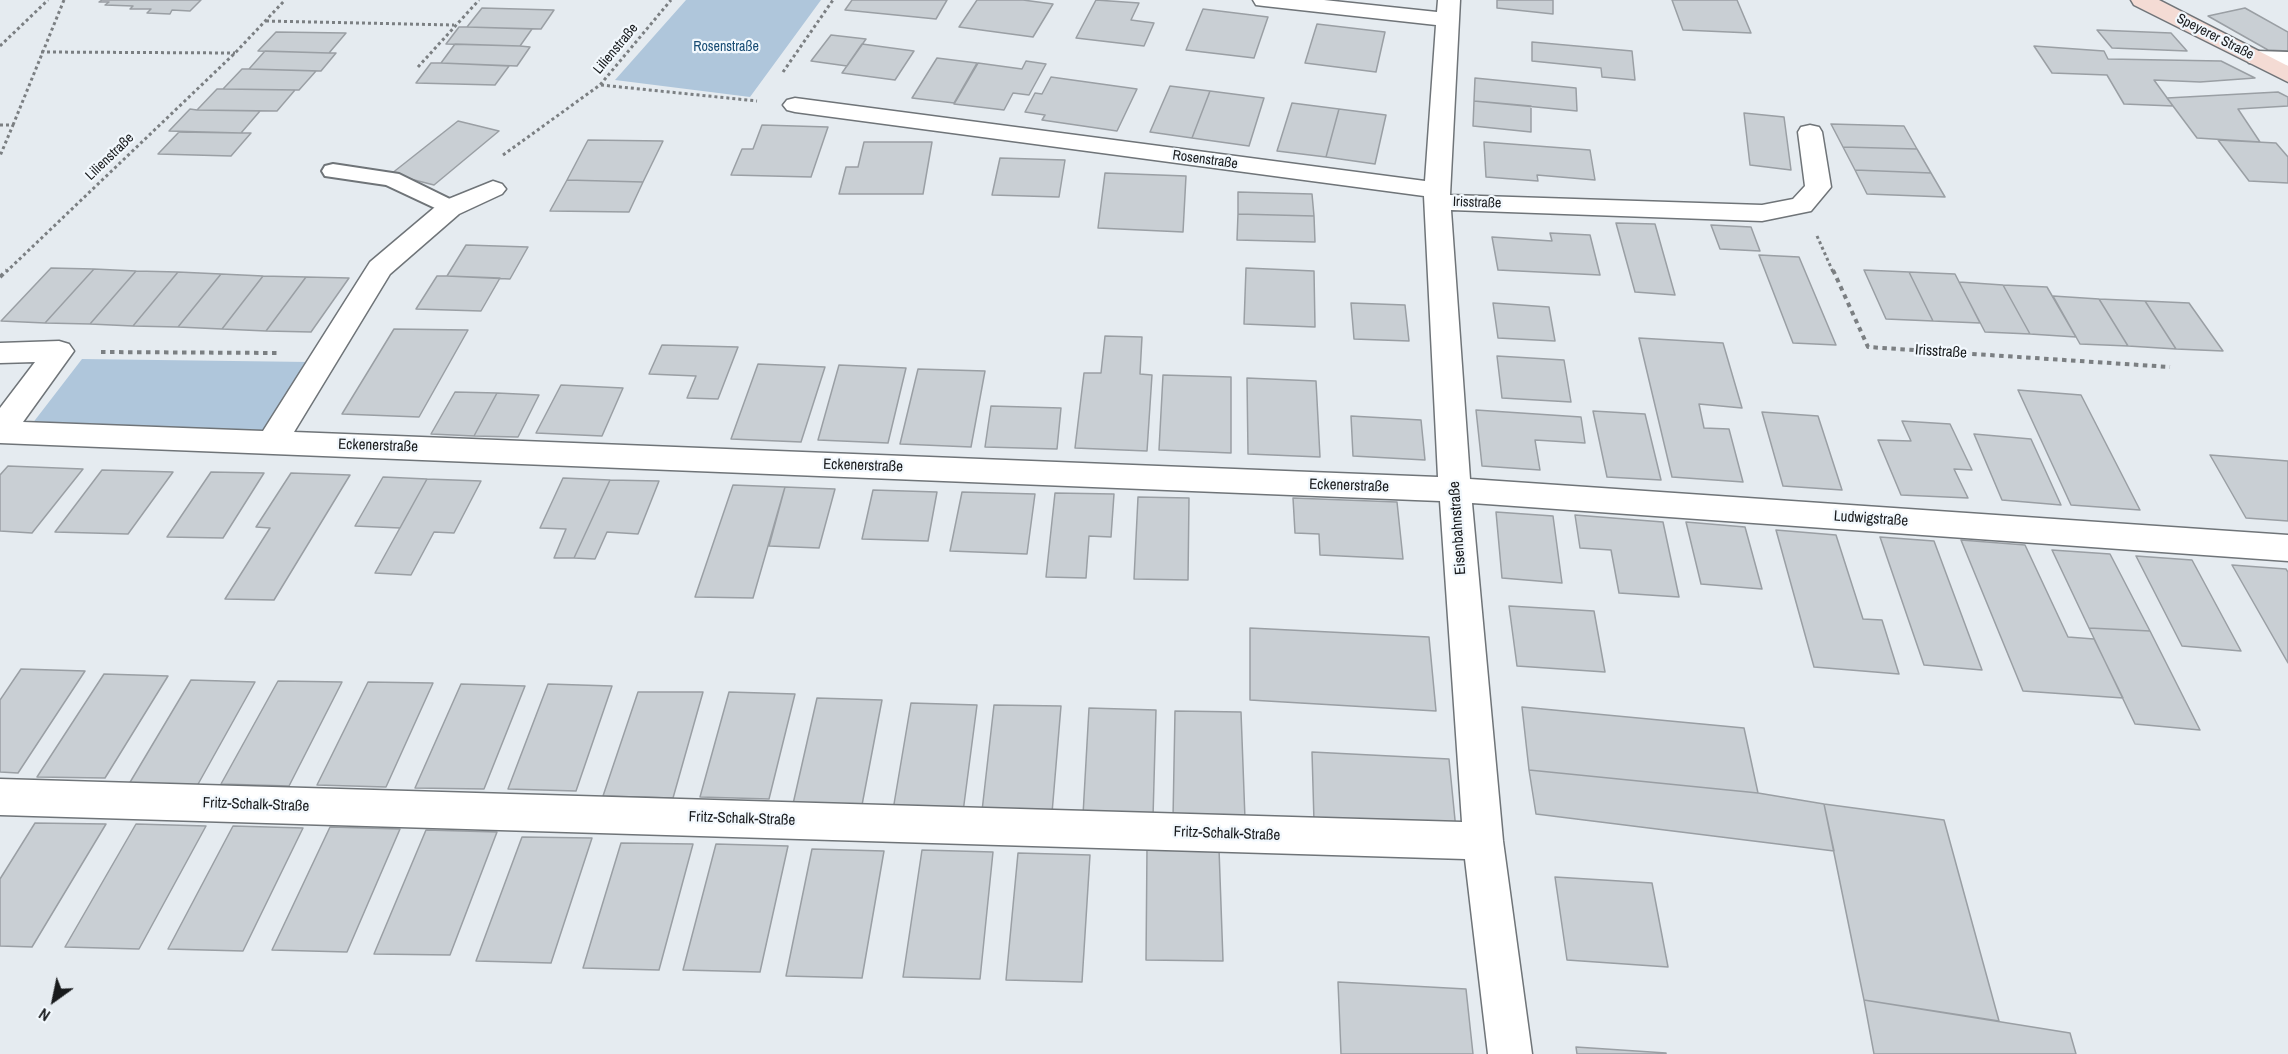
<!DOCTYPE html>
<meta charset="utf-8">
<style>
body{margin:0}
#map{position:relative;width:2288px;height:1054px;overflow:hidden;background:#e5ebf0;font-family:"Archivo Narrow",sans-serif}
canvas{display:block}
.north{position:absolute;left:24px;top:970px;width:60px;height:60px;-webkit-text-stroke:4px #f2f8fd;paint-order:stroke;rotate:213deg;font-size:16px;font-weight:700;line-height:24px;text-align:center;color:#181a1c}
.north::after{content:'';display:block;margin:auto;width:21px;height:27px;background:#181a1c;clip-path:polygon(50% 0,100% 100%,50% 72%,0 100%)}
</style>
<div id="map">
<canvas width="2288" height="1054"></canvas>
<div class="north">N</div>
</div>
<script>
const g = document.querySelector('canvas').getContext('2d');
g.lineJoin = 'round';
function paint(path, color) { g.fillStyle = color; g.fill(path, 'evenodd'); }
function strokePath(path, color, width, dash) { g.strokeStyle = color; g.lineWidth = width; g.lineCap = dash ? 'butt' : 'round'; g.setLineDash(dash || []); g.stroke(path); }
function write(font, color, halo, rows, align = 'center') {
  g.font = font + ' "Archivo Narrow",sans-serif'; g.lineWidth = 4.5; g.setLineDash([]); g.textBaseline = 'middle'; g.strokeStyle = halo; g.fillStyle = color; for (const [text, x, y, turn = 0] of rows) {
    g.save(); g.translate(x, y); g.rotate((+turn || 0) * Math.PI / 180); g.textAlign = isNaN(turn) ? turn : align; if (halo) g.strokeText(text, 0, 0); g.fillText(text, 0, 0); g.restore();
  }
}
const green = new Path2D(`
 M686,0H821L750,97L615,80Z
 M82,359L309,362L266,434L32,424Z`);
const building = new Path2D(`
 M102,0H201L190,11L172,10L170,14L147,13L151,9H130L133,6L105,5L109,2H99Z
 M852,0H947L936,19L845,10Z
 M977,0H1023L1053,4L1033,37L959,27Z
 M1096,0L1139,3L1131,20L1154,23L1144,46L1076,38Z
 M1497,0H1553V14L1497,8Z
 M1672,0H1737L1751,33L1683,30Z
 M482,8L554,10L541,29L467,27Z
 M2245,8L2288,32V51L2268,50L2208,16Z
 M1203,9L1268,17L1254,58L1186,50Z
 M1317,24L1385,32L1376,72L1305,63Z
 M459,27H467L532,29L520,46L446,44Z
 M2097,30L2171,33L2187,51L2112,48Z
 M276,32L346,33L329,53L258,51Z
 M831,35L866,39L847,66L811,61Z
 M1532,42L1632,51L1635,80L1602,77L1601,68L1532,61Z
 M455,44L520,46L530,47L517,66L441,63Z
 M862,44L914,51L895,80L842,73Z
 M2034,46L2104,51L2108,59L2221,61L2255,78L2200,82L2154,80L2173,106L2124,104L2107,75L2052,73Z
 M265,51L329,53H336L321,71L249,69Z
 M937,58L977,63L954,103L912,98Z
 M1026,61L1046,64L1029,95L1013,93L1004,110L954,104L978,63L1022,69Z
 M431,63H441L509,66L495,85L416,83Z
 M242,69H249L316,71L299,90L223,89Z
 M1051,77L1137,89L1117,131L1042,120L1045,115L1025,112L1035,93L1042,94Z
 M1475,78L1576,88L1577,111L1474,101Z
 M1170,86L1210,91L1192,138L1150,132Z
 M217,89H223L295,90L277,111L197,110Z
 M1210,91L1264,98L1249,146L1192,138Z
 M2278,92L2288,97V106L2238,109L2260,142L2197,138L2167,98Z
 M1474,101L1531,106V132L1473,126Z
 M1292,103L1339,109L1326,157L1277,151Z
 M190,109L197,110L260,111L241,133L169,131Z
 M1339,109L1386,115L1375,164L1326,157Z
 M1744,113L1784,117L1791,170L1750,165Z
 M458,121L499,131L434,185L391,174Z
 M1831,124L1904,126L1917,149L1843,147Z
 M762,125L828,127L811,177L731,175L742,149H753Z
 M179,132L241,133H251L231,156L158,154Z
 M588,140L663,141L643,182L567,180Z
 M2218,140L2276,143L2288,157V183L2249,181Z
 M864,142H932L923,194H839L846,167H858Z
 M1484,142L1590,150L1595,180L1537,175L1538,181L1486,177Z
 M1843,147L1917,149L1931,173L1855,170Z
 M1000,158L1065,160L1059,197L992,195Z
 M1855,170L1931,173L1945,197L1867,194Z
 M1105,173L1186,176L1183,232L1098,228Z
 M567,180L643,182L629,212L550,211Z
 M1238,192L1312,194L1314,216L1238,214Z
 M1238,214L1314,216L1315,242L1237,240Z
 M1616,223L1655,224L1675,295L1635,292Z
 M1711,225L1751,227L1760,251L1720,249Z
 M1550,233L1590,235L1600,275L1498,270L1492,237L1552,241Z
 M466,245L528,247L510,279L447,276Z
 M1759,255L1799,257L1836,345L1793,343Z
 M51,268L94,269L45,323L1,321Z
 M1246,268L1314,271L1315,327L1244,324Z
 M94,269L136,271L90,324L45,323Z
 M1864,270L1909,272L1933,321L1886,319Z
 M136,271L178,272L133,326L90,324Z
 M178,272L221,274L178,327L133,326Z
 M1909,272L1955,274L1980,323L1933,321Z
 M221,274L263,276L222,329L178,327Z
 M263,276L306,277L266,331L222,329Z
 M437,276H447L500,278L481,311L416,309Z
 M306,277L349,278L311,332L266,331Z
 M1959,282L2003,285L2030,334L1985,332Z
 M2003,285L2047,287L2076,337L2030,334Z
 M2053,296L2099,299L2128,346L2080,344Z
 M2099,299L2145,301L2176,349L2128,346Z
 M2145,301L2189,303L2223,351L2176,349Z
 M1351,303L1405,305L1409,341L1354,339Z
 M1493,303L1549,307L1555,341L1498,338Z
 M394,329L468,330L419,417L342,414Z
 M1105,336L1142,337L1140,374L1152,375L1147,451L1075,448L1084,373H1101Z
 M1639,338L1723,343L1742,408L1699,404L1704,428L1729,429L1743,482L1672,477Z
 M662,345L738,347L718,399L687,398L696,376L649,374Z
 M1497,356L1564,360L1571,402L1502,398Z
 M758,364L825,367L801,442L731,439Z
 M839,365L906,368L888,443L818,440Z
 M918,369L985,371L971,447L900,444Z
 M1163,375L1231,377V453L1159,450Z
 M1247,378L1316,381L1320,457L1248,454Z
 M561,385L623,388L602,436L536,433Z
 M2018,390L2081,395L2140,510L2071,505Z
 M455,392L497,393L474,436L431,434Z
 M497,393L539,395L518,437L474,436Z
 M991,406L1061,408L1057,449L985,447Z
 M1476,410L1581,417L1585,443L1535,440L1540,470L1482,466Z
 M1593,411L1645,414L1661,480L1607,477Z
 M1762,412L1818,416L1842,490L1783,486Z
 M1351,416L1421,420L1425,460L1353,456Z
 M1902,421L1950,424L1972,470L1954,469L1968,498L1901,495L1878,440L1911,441Z
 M1974,434L2031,439L2061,505L2002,500Z
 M2210,455L2288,461V521L2246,518Z
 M8,466L83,469L32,533L0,531V475Z
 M102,470L173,472L128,534L55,532Z
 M211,472L264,473L223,538L167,537Z
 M291,473L350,475L274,600L225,599L270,528L256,527Z
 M383,477L427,479L400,528L355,526Z
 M563,478L610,480L574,558H554L566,529L540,528Z
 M427,479L481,481L454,533L434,532L411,575L375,573Z
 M610,480L659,481L638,534L607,532L595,559L574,558Z
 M733,485L785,487L753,598L695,597Z
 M785,487L835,489L819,548L769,546Z
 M873,490L937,492L928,541L862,539Z
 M962,492L1035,494L1027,554L950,551Z
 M1055,493L1114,494L1111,537L1089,536L1086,578L1046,577Z
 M1138,497L1189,498L1188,580L1134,579Z
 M1293,498L1397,502L1403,559L1320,555L1319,534L1295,533Z
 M1496,512L1553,516L1562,583L1502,578Z
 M1575,515L1663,522L1679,597L1619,593L1611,550L1580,548Z
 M1686,522L1745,527L1762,589L1701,584Z
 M1776,530L1836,535L1863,619L1882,620L1899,674L1814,667Z
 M1880,537L1934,541L1982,670L1924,665Z
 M1961,540L2025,545L2068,637L2094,639L2123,698L2023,691Z
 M2052,550L2110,554L2150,631L2089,628Z
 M2136,556L2192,560L2241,651L2182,646Z
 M2232,565L2286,569L2288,572V663Z
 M1509,606L1594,611L1605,672L1517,666Z
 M1250,628L1429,637L1436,711L1250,700Z
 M2089,628L2150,631L2200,730L2135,724Z
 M21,669L85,671L18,773L0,772V700Z
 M104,674L168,676L105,778L37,777Z
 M191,680L255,682L197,786L129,784Z
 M278,681L342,682L289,786L221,784Z
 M368,682L433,683L386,787L317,785Z
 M461,684L525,686L484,789L415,788Z
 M548,684L612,686L576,791L508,789Z
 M638,692H703L673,798L603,796Z
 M729,692L795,694L769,799L700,797Z
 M817,698L882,700L862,805L793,804Z
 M911,703L977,705L963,812L893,810Z
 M994,705L1061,706L1052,813L982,811Z
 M1522,707L1744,728L1758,793L1529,770Z
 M1089,708L1156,710L1153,817L1083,815Z
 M1175,711L1241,712L1245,819L1173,818Z
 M1312,752L1449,759L1456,830L1314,822Z
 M1529,770L1758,793L1824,804L1834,851L1536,814Z
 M1824,804L1944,820L1999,1021L1864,1000Z
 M35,823L106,824L32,947L0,946V879Z
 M136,824L206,826L139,949L65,947Z
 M233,826L303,828L243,951L168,949Z
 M330,827L400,829L347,952L272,950Z
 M426,830L497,832L450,955L374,954Z
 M522,837L592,838L551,963L476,961Z
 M621,843L693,844L659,970L583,968Z
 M716,844L788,846L760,972L683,970Z
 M1147,848L1219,849L1223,961L1146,960Z
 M812,849L884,851L862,978L786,976Z
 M922,850L993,852L980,979L903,977Z
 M1018,853L1090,855L1082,982L1006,980Z
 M1555,877L1652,883L1668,967L1567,960Z
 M1338,982L1466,989L1473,1054H1341Z
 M1864,1000L2070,1033L2076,1054H1874Z
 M1576,1047L1666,1053V1054H1577Z`);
const pathFar1 = new Path2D(`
 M266,21L454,25
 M0,46L48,0
 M41,52L235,53
 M418,67L479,0
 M783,72L833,0
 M601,85L757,101
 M0,125H13L0,156
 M13,125L64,0
 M503,155L600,85L671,0
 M1817,236L1833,272
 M6,272L235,53L285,0`);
const path = new Path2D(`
 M1833,270L1868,347L2170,367
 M0,277L7,270
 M101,352L280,353`);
const service = new Path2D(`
 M333,164L399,174L458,203L461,208L458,213L450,215L386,185L325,176L322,171L325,166Z`);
const minor = new Path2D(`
 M1253,0H1324L1437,12L1438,0H1460L1450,195L1762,205L1793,199L1805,186L1798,132L1801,127L1810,125L1819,127L1822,132L1831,187L1811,211L1762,221L1451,210L1470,479L2288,535V561L1472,503L1503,841L1532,1054H1488L1465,859L0,815V779L1462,822L1440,501L0,443V408L35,362L0,363V343L59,341L69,344L74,351L23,422L263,431L370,262L441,202L493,181L502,184L506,189L502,194L459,214L390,274L294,432L1438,477L1424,196L795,112L787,110L783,105L787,100L795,98L1425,181L1436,25L1264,6L1256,5Z
 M2257,51L2288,52V66L2249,63L2246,58L2249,53Z`);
const secondary = new Path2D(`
 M2131,0H2159L2288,66V82L2134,5Z`);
const farStreetnames = [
 ["Speyerer Straße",2215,37,27],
 ["Lilienstraße",616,49,-50],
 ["Lilienstraße",110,157,-44],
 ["Rosenstraße",1205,160,8],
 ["Irisstraße",1477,203,2]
];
const farParknames = [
 ["Rosenstraße",726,47]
];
const streetNames = [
 ["Irisstraße",1941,352,4],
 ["Eckenerstraße",378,446,2],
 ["Eckenerstraße",863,466,2],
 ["Eckenerstraße",1349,486,2],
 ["Ludwigstraße",1871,519,4],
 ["Eisenbahnstraße",1458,528,-94],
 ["Fritz-Schalk-Straße",256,805,2],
 ["Fritz-Schalk-Straße",742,819,2],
 ["Fritz-Schalk-Straße",1227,834,2]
];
paint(green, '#afc6db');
paint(building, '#c9cfd4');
strokePath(building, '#9a9fa4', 1.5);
strokePath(service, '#6f7478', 4);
strokePath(minor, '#6f7478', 3);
strokePath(secondary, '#6f7478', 3);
strokePath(pathFar1, '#7b7f82', 3, [3, 3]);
strokePath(path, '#7b7f82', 4, [4.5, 4.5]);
paint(service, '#fff');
paint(minor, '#fff');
paint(secondary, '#f4dbd4');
write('14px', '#181a1c', '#f2f8fd', farStreetnames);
write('14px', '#184c74', '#f2f8fd', farParknames);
write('15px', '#181a1c', '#f2f8fd', streetNames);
</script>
